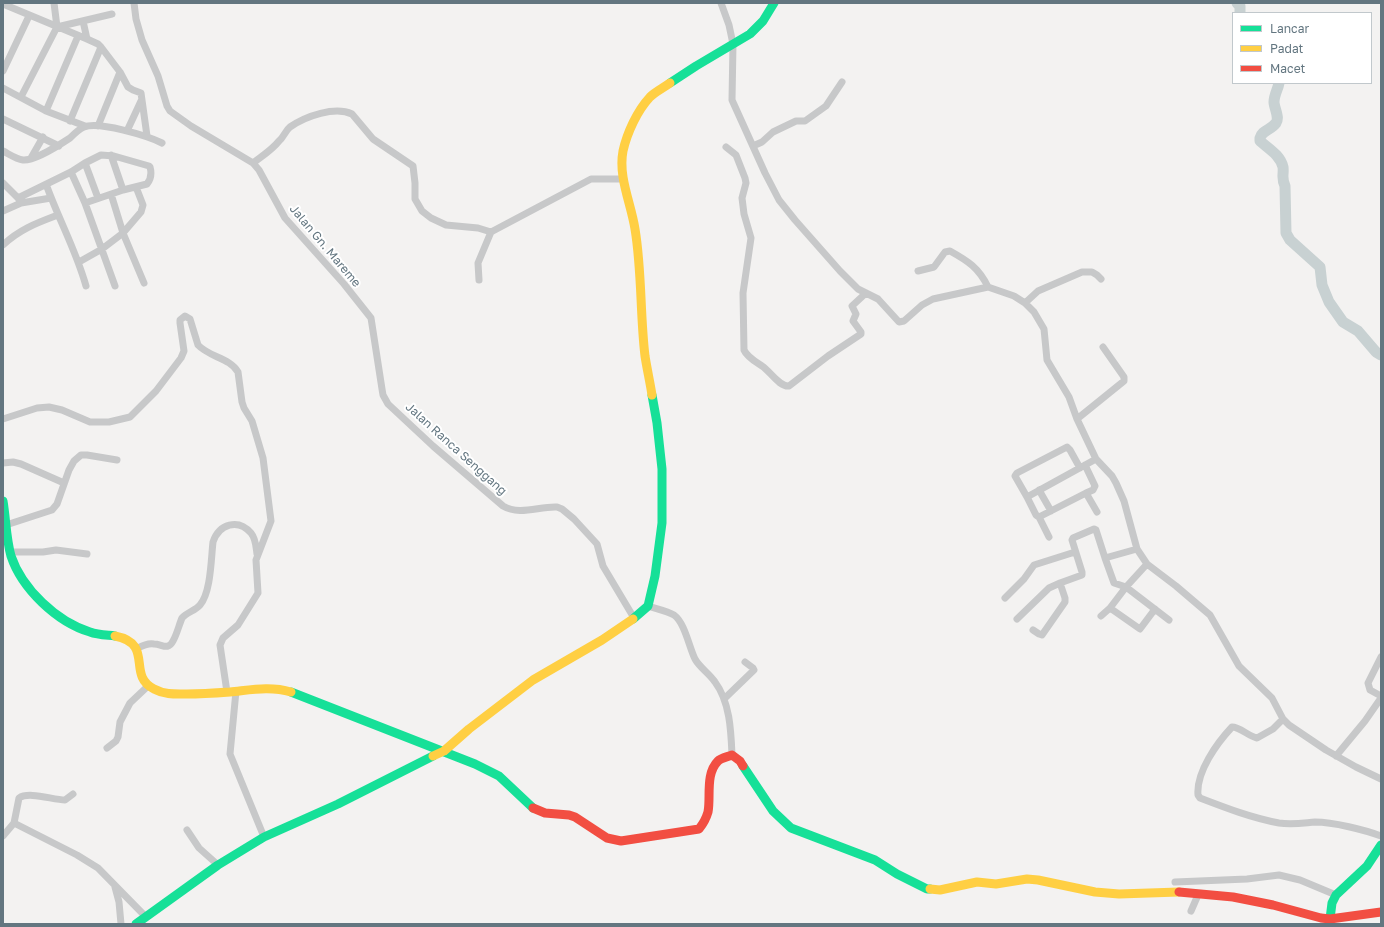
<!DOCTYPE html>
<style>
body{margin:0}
#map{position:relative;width:1384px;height:927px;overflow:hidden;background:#f3f2f1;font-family:"Golos Text",sans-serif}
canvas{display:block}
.frame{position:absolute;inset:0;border:4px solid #637680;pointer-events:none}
.legend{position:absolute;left:1232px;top:12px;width:140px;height:72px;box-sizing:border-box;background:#fff;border:1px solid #c1c8cc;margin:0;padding:5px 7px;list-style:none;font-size:12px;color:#637680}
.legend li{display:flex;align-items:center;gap:8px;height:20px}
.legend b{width:20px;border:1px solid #c1c8cc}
</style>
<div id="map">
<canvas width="1384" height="927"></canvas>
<div class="frame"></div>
<ul class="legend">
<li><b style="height:5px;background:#16e098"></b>Lancar</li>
<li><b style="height:5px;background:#ffcf43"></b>Padat</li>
<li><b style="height:5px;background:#f24e42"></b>Macet</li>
</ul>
</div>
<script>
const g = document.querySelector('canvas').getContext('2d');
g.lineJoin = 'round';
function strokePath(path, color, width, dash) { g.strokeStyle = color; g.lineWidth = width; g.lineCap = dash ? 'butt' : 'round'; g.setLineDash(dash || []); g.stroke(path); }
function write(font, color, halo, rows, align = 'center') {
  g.font = font + ' "Golos Text",sans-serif'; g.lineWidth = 4; g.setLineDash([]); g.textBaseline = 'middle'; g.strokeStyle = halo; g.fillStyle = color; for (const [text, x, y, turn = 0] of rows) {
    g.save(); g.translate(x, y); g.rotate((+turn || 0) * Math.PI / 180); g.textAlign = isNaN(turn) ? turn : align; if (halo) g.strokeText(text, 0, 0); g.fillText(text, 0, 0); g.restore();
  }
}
const river = new Path2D(`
 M1237,3L1240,6V13
 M1279,83C1278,89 1274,95 1274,102C1274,108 1280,117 1276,123C1271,130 1262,130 1260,138V141C1269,149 1280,155 1283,167C1284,174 1281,178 1285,186L1286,233L1290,240L1320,267L1322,285L1329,302L1343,322L1358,331L1376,352L1381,355`);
const street = new Path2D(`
 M134,3L136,19L142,40L158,76L167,106L170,111L191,126L253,163L259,170L285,218L344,284L371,318L382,389L383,395L388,404L433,446L503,506C520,516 539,506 557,507L562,509L574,519L597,544L603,566L634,618
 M721,3L729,25L733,44L732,100L765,173L779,200L795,220L840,271L858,289L878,299L899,322L904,321L922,305L933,299L988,287L1014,296L1025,303L1034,312L1044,329L1047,360L1069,397L1077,419L1096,459L1112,476L1116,483L1124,501L1137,549L1147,564L1176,586L1210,615L1239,666L1272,698L1283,719L1289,725L1326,750L1356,767L1381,779
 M3,4L87,39L98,44L101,47L70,121
 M83,21L87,39
 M57,27L112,14
 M101,47L120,72L128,87L133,90L141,93L147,136
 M3,71L29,16
 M3,88L46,111L85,126
 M21,97L57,27L54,3
 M46,111L78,36
 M3,119L59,146
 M98,126L120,72
 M127,131L141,101
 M753,146L762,142L773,132L796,121H805L826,106L842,82
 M726,147L736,155L745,178L746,183L742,198L744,214L751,238L743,293L744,350C747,357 756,362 762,366C770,371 779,387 789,386L828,356L861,334V332L853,321L856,314L852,306L866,293
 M3,151C9,154 16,159 23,160C34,161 61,144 70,138C74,134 79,129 84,127C99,121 148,136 162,143
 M111,155L123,190
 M31,158L43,137
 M85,163L98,198
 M253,163C262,156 272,150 279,141C284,137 285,131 290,127C306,116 335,106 352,114L373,139L413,166L415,183V199L422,211L431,218L446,225L478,228L491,232L591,179H623
 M71,172L85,203L115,286
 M3,183L18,198
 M46,184C58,218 76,250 86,286
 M111,194L123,233L144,283
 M21,203L18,198L71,172L85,163L101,155L114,156L149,166L150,167C152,174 151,179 147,184L123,190L85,203
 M3,211L21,203L51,198
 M3,245C20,229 37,223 58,215
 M79,262L102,249L123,233L141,212L143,205L136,187
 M918,271L934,267L945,252L950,251C968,261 979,268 988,287
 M479,280L478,263L491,232
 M1025,303L1038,291L1082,272H1092L1097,275L1101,279
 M3,419L37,408L49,407L62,410L90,422H109L130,417L156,391L181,358L184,351L180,323V320L185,316L190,319L198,345C209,357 230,358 238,372L242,402L244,408L252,421L263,458L271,521L256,560L258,593L238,625L223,638L220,645L227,692
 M1077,419L1124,381V377L1103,347
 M3,463L13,462L21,464L64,483
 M1080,468L1070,450L1067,447L1017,473L1015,476L1027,497L1096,459
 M1039,490L1051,511
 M1086,493L1097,512
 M1027,497L1036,515L1039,517L1086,493L1093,490L1095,486L1085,465
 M1039,517L1049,537
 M6,525L52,510L57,504L69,470L74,461L81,455H87L117,460
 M11,552H43L56,550L87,554
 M1105,558L1114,583L1126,587L1169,620
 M1005,598L1024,579L1034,565L1075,552
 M648,606C657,609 667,611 674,615C685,623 689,647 695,659C700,668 709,673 715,682C730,702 731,731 732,755
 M1110,608L1140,629L1155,609
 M1101,616L1110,608L1126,587L1147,564
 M1017,619L1049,588L1060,583
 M1033,630L1039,634L1042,635L1065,602V598L1060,583L1082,575V572L1072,540L1073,538L1094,529L1096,530L1105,558L1137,549
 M136,649C142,646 147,643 154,644C162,644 168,651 173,641C177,634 179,625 182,618C187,612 195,611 200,605C211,592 211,559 213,542C219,524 238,518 251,533C256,539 256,547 257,554
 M1381,657L1368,683L1370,690L1381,696
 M236,691L230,754L264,837
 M724,699L754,670L753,668L745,662
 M1283,719L1273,729L1257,738C1248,736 1240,727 1232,727C1217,743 1196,772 1198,795L1200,798C1226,808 1252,818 1279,823C1292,825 1303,823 1315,822C1333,822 1365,830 1381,836
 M107,748L116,741L118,737L120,722L130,703L148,686
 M1336,756L1365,721L1381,698
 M14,823L19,798C29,791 53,800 65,800L73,794
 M187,830L199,848L218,865
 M3,836L14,823L77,855L98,868L146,917
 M1175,882L1247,879L1279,875L1300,880L1336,895
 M115,887L119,902L121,924
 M1191,911L1198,895`);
const fast = new Path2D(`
 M670,83L696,66L750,34L763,21L774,3
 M3,501C6,519 6,538 11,556C22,589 57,622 90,632C98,635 107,635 115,636
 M633,619L648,606L655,576L662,523V469L657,423L652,395
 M291,692L475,764L499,776L533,808
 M743,766L773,811L791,828L875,860L897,874L927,889H930
 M1330,919L1332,903L1336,895L1367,866L1381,845
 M136,924L218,865L264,837L338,804L433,756`);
const slow = new Path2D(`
 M652,395C650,382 647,369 645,356C640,314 642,271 635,229C631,203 618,177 623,151C627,133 637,111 650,97C655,92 663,88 670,83
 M115,636C155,644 126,675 154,689C165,695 176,694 187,694C202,694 216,693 230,692C251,690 270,686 291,692
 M433,756L444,751L469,729L533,680L602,640L633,619
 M930,889L940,890L977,882L996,884L1027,879L1038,880L1095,892L1119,894L1179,892`);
const jam = new Path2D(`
 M533,808L545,813L569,815L575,817L607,838L621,841L699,829C703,824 706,819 708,812C711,797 705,774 718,761C721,758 727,757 732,755L740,761L743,766
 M1179,892L1233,897L1273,905L1321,918L1330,919L1381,912`);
const streetNames = [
 ["Jalan Gn. Mareme",325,246,50],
 ["Jalan Ranca Senggang",456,449,42]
];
strokePath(river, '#c8d1d2', 11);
strokePath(street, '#c7c8c9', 7);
strokePath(fast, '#16e098', 9);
strokePath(slow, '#ffcf43', 9);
strokePath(jam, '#f24e42', 9);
write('12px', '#637680', '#fff', streetNames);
</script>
